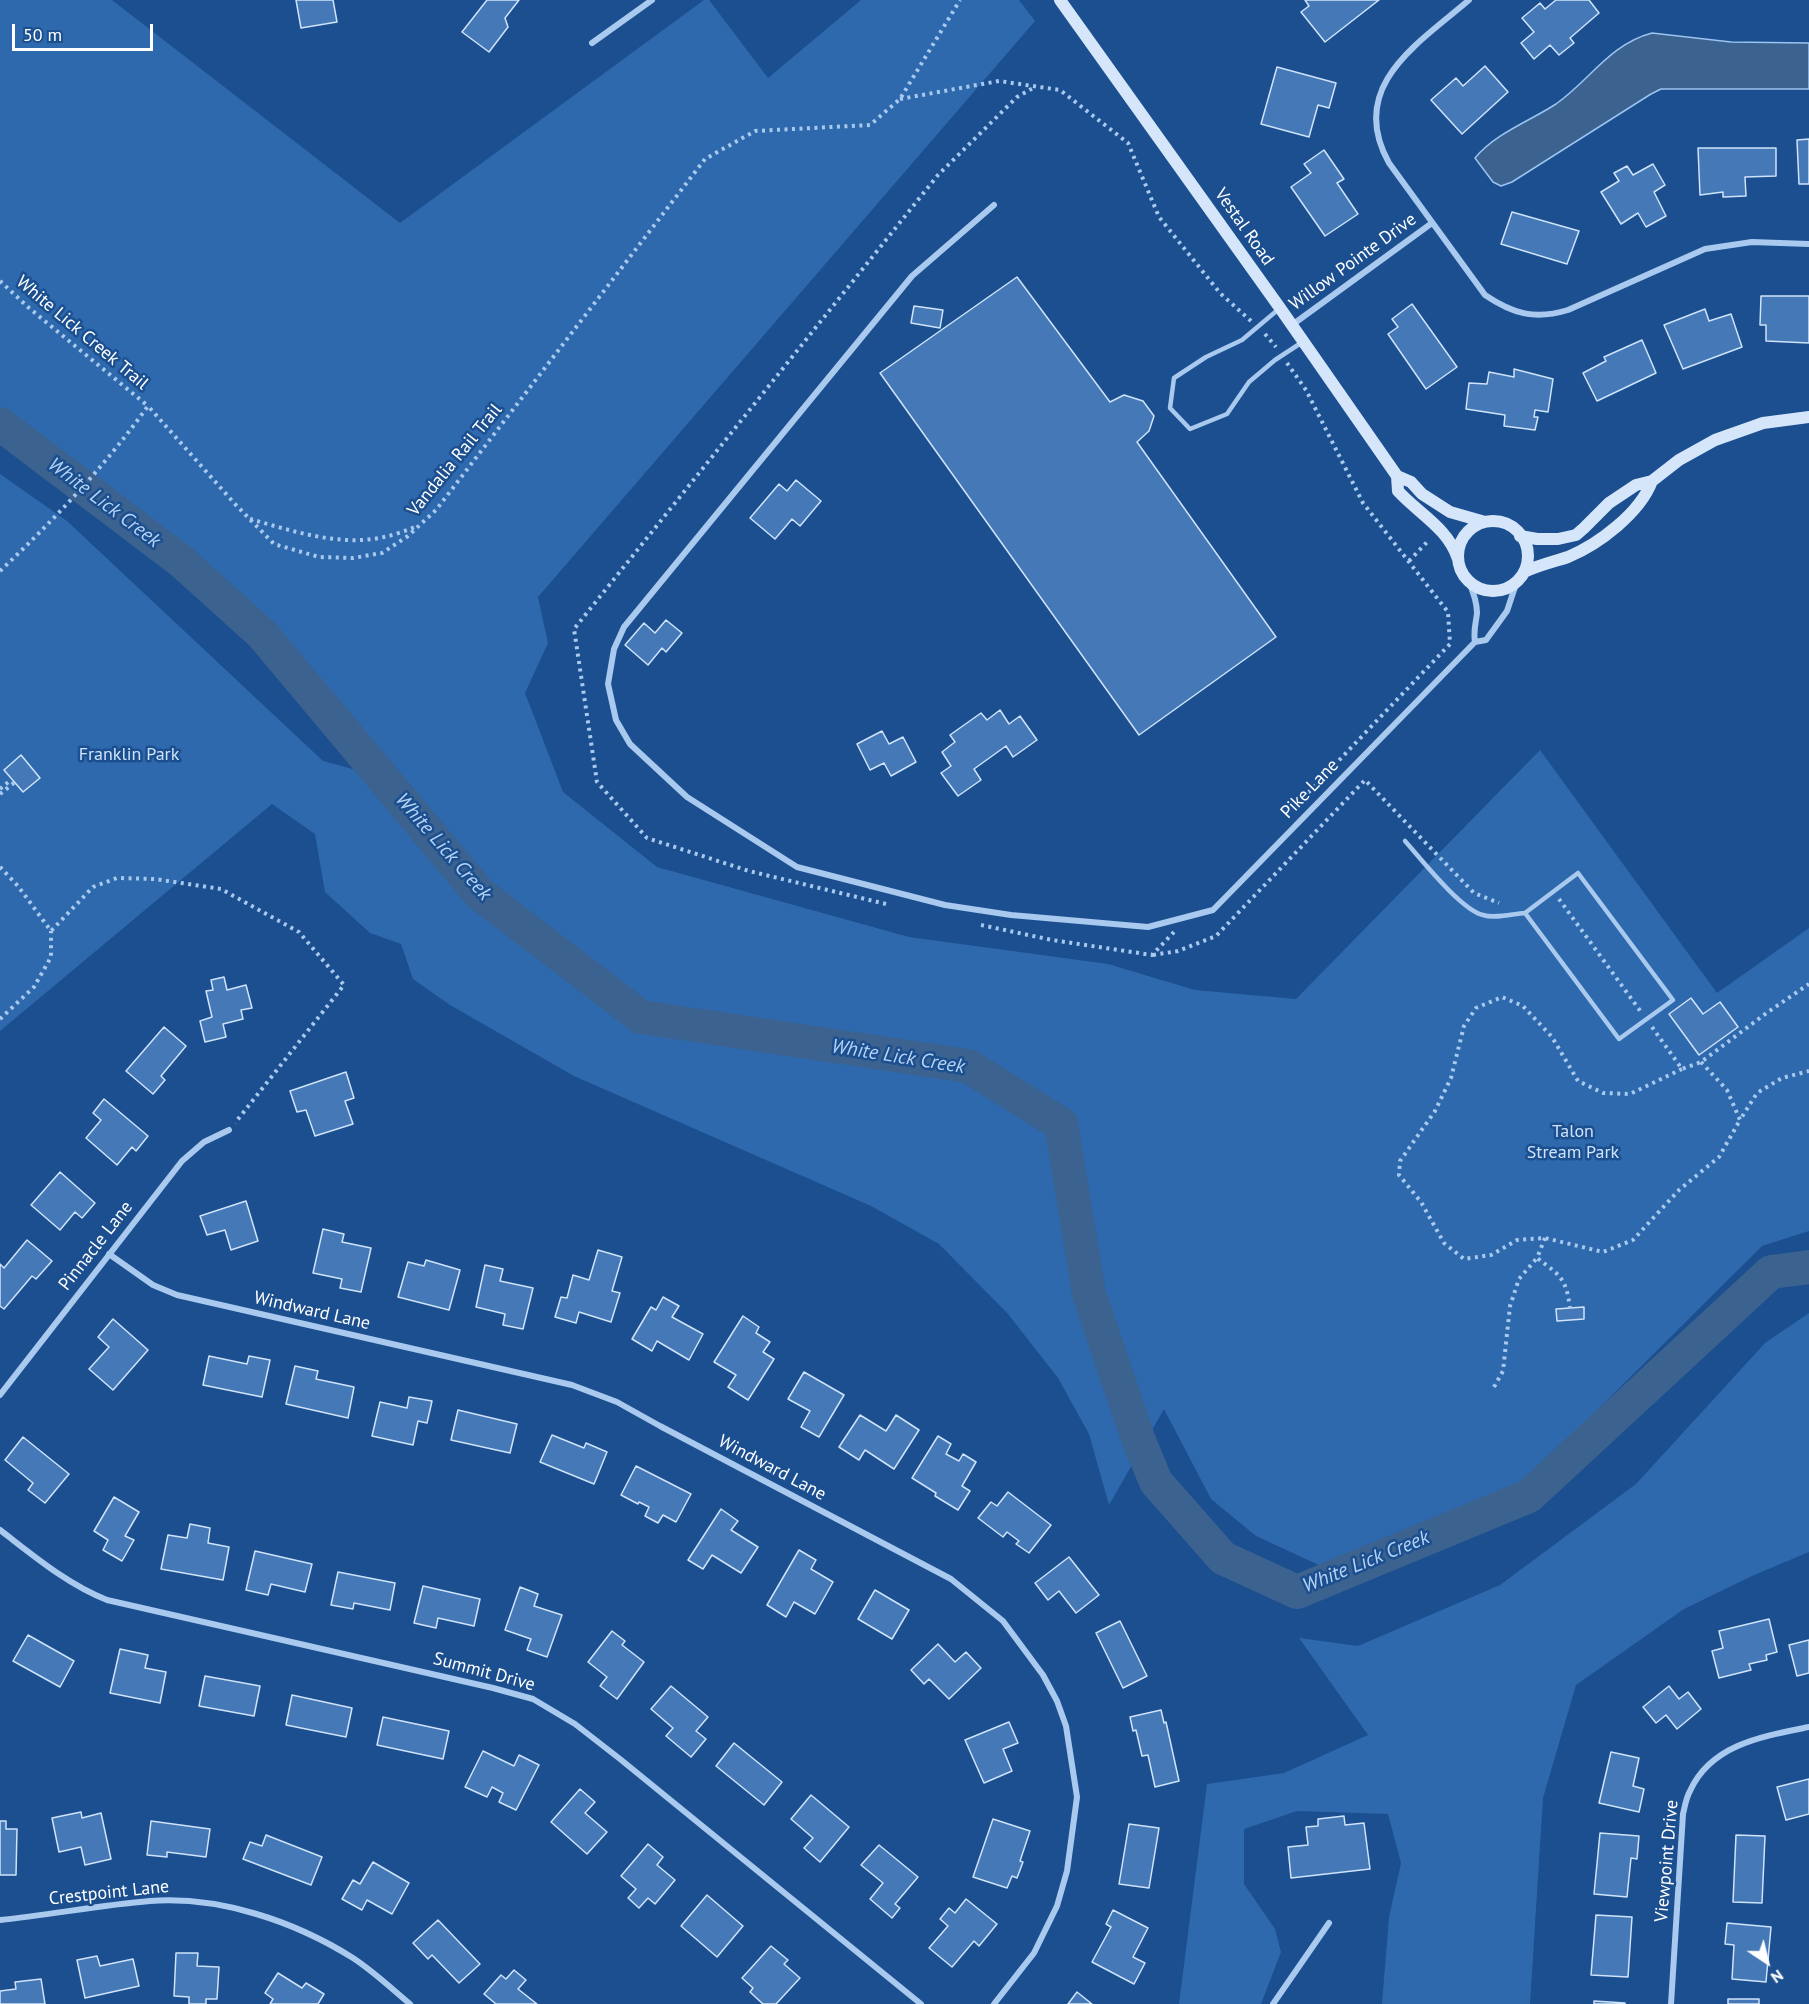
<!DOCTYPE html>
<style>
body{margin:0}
#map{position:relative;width:1809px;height:2004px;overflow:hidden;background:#1b4f8f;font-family:"PT Sans",sans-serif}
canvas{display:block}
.north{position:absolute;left:1737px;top:1932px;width:60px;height:60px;-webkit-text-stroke:4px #1b4f8f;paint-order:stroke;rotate:145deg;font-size:16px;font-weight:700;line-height:24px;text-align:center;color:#fff}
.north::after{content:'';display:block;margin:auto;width:21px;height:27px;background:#fff;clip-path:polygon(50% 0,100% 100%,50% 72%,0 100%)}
.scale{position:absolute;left:12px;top:24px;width:141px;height:27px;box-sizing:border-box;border:3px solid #fff;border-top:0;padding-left:8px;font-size:18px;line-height:21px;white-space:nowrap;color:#fff;-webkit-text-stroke:4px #1b4f8f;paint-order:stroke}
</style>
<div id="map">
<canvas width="1809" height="2004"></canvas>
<div class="north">N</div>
<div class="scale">50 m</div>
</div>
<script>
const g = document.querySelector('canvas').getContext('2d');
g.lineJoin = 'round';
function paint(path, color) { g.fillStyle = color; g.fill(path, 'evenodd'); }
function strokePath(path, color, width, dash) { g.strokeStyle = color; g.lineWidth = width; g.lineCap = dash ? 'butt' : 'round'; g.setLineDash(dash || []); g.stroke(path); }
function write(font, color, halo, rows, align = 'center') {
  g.font = font + ' "PT Sans",sans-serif'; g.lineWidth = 5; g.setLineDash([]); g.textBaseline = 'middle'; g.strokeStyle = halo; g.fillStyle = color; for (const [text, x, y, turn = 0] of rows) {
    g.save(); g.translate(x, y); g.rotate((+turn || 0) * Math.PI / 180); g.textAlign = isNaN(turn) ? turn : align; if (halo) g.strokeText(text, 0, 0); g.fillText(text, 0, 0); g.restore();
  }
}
const green = new Path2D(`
 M0,0H112L400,223L704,0H709L768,78L861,0H1019L1035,21L538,597L548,643L525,693L563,792L657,867L909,937L1108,964L1195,990L1296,999L1540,750L1717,993L1809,928V1231L1762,1246L1524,1483L1418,1531L1323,1567L1256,1536L1211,1499L1164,1409L1109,1505L1089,1434L1058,1378L1008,1314L939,1244L871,1206L574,1076L450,1005L413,979L401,944L370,933L325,892L315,834L272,804L0,1031V474L67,521L323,761L382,777L263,635L181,561L0,424Z
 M1809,1313V1552L1752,1576L1684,1609L1576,1685L1543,1798L1530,2004H1382L1389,1917L1401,1863L1388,1814L1297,1811L1244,1829V1884L1275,1929L1281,1952L1261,2004H1179L1207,1784L1284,1773L1368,1735L1299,1638L1358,1646L1500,1585L1636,1484L1765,1343Z`);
const water = new Path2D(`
 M1652,33L1731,42L1809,43V89H1661L1651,94L1512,182L1501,186L1493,182L1475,158C1496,133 1530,121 1556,104C1590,80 1610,44 1652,33Z`);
const river = new Path2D(`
 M0,424L181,561L263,635L480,894L641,1017L968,1066L1061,1124L1089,1294L1139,1441L1156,1482L1223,1558L1297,1592L1529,1496L1771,1272L1809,1267`);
const building = new Path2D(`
 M296,0H333L337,22L301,28Z
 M487,0H519L505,18L508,27L489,52L462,32Z
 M1305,0H1379L1325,42L1301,12L1309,6Z
 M1556,0H1589L1599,13L1570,38L1574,43L1559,55L1550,45L1534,59L1521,43L1534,32L1522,18L1540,3L1545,9Z
 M1485,66L1508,92L1462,134L1431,100L1456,78L1463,86Z
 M1277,67L1336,83L1329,108L1318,105L1309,137L1261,124Z
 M1809,139V184H1799L1797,140Z
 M1698,148H1776V176L1745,177L1746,196L1723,197V192L1700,195Z
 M1324,150L1344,179L1337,183L1358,214L1325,236L1291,187L1311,173L1304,164Z
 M1653,164L1665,185L1654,192L1666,216L1646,227L1638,213L1621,224L1601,192L1619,181L1614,173L1627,166L1633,175Z
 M1512,212L1579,231L1567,264L1501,244Z
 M1017,277L1110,402L1124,395L1143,401L1154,416L1149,431L1137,442L1276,637L1139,735L880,373Z
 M1761,296H1809V343L1766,341V325H1760Z
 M1412,304L1457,367L1426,389L1388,334L1398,327L1392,319Z
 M914,306L943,310L940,328L911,323Z
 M1705,309L1709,321L1731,314L1742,347L1683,369L1664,325Z
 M1642,340L1656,373L1597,401L1583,373L1606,361L1604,357Z
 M1514,369L1553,379L1548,412L1535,410L1534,417H1538L1535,430L1504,426L1505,415L1466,409L1469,383L1487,384L1489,372L1514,377Z
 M796,480L821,501L800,526L792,519L775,539L750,518L779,484L787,491Z
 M666,620L682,633L666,652L662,648L648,665L625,645L644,623L655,633Z
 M1000,710L1009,724L1020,716L1037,740L1013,757L1006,746L974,769L981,780L958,796L941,773L951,766L942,752L955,742L950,735L981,713L987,720Z
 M882,731L889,744L903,737L916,762L891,776L884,763L870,770L857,744Z
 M21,755L40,778L23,792L4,770Z
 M224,977L227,990L246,985L252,1008L241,1010L243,1019L223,1024L226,1037L205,1042L200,1021L212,1017L206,991L213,990L211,980Z
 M1691,998L1703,1014L1720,1002L1738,1027L1699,1055L1669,1014Z
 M164,1027L186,1046L161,1076L165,1080L153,1094L126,1071Z
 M346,1072L354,1098L345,1101L353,1124L315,1136L306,1110L297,1112L290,1091Z
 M104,1099L148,1136L136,1151L132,1147L117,1165L86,1138L101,1120L93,1113Z
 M60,1172L95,1203L82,1218L75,1212L60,1230L31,1205Z
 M246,1201L258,1241L231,1250L225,1230L207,1235L200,1216Z
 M323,1229L344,1234L342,1242L371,1248L361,1292L340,1288L342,1279L313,1273Z
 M27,1240L52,1261L36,1279L32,1276L4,1309L0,1306V1264L4,1268Z
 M598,1250L622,1257L612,1291L620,1293L611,1322L579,1312L576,1323L555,1317L561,1297L567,1298L573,1275L589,1280Z
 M426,1260L460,1270L449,1310L398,1297L408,1262L424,1266Z
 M485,1265L503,1269L500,1281L533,1288L523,1329L503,1325L505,1314L476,1307Z
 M663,1297L679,1306L672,1317L703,1334L689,1360L657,1341L652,1351L632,1339L651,1307L656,1310Z
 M1584,1307V1319L1557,1321L1556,1309Z
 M743,1316L759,1327L756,1333L770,1342L763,1352L774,1359L748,1400L728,1387L736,1375L714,1362Z
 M113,1319L148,1350L113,1390L89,1369L109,1347L98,1337Z
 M209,1356L247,1364L249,1356L270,1360L262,1397L203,1385Z
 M295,1366L318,1371L316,1379L354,1387L348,1418L286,1404Z
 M804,1372L844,1395L819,1437L801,1427L810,1411L788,1399Z
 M409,1397L432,1401L427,1423L418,1421L413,1445L372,1436L380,1402L407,1408Z
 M458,1410L517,1424L510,1453L451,1440Z
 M860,1415L886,1431L896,1415L919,1430L894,1469L865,1450L859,1460L839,1447Z
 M552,1435L584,1448L586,1443L607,1452L594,1484L540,1462Z
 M938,1436L951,1444L946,1454L959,1461L963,1454L976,1462L962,1486L970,1491L958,1510L935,1496L936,1493L912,1478Z
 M23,1437L69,1474L45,1503L28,1490L33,1483L5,1460Z
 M636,1466L691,1494L676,1522L663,1515L658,1523L645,1516L649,1507L639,1502L638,1504L621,1495Z
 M1008,1492L1051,1525L1029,1553L1016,1544L1019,1541L1007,1532L1003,1537L978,1518L991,1502L997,1506Z
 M114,1497L139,1512L125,1536L134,1540L122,1561L103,1550L108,1540L94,1531Z
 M721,1509L738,1521L731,1530L758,1547L741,1573L712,1555L703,1569L688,1560Z
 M190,1524L210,1528L208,1543L229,1547L223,1580L161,1569L168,1535L187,1538Z
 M799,1550L816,1560L811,1569L833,1582L815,1614L794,1602L786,1617L767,1605Z
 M255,1551L312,1564L305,1592L271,1584L268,1595L246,1590Z
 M1069,1557L1099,1595L1076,1613L1059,1591L1048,1600L1035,1583Z
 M338,1572L395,1583L390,1610L354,1603L353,1609L331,1605Z
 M423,1586L480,1599L474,1626L438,1618L436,1628L414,1623Z
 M520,1587L538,1594L534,1606L562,1615L547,1657L527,1650L531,1639L505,1630Z
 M875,1590L909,1610L892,1639L858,1619Z
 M1769,1619L1777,1652L1766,1655L1767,1660L1749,1664L1751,1670L1719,1678L1712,1651L1723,1648L1719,1631Z
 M1120,1621L1147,1676L1123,1688L1096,1633Z
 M612,1631L625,1641L622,1645L644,1662L617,1699L600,1686L607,1677L588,1662Z
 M28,1635L74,1661L60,1687L13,1661Z
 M1809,1640V1673L1797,1676L1789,1645Z
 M938,1644L955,1662L966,1652L981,1668L949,1699L929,1679L924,1684L911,1670Z
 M120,1649L148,1655L145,1668L166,1672L160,1703L110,1693Z
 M205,1676L260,1686L254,1716L199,1706Z
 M671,1686L708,1717L696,1731L706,1739L691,1757L666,1736L673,1728L651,1709Z
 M1669,1686L1679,1699L1688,1692L1701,1709L1677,1729L1666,1715L1656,1723L1643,1707Z
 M292,1695L352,1708L346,1737L286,1725Z
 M1161,1710L1164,1723L1166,1722L1179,1781L1155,1787L1148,1755L1142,1756L1136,1730L1133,1731L1130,1717Z
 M383,1717L449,1731L443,1759L377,1745Z
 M1009,1722L1018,1743L1003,1749L1012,1771L984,1783L965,1740Z
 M734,1743L782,1782L764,1805L716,1766Z
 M483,1751L514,1766L519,1755L539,1765L516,1810L499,1802L503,1793L492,1787L487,1797L465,1787Z
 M1611,1752L1639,1758L1633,1786L1644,1789L1639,1812L1599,1803Z
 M1809,1779V1814L1786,1820L1777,1787Z
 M580,1789L595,1802L585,1813L607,1832L587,1854L551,1822Z
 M811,1795L849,1827L820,1862L804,1848L813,1838L791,1819Z
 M81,1812L82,1818L101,1813L111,1859L85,1865L81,1847L59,1852L52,1818Z
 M1344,1816L1345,1825L1364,1823L1370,1869L1291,1878L1288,1847L1308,1845L1306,1827L1318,1826V1819Z
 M993,1819L1030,1831L1020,1861L1023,1862L1017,1878L1012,1876L1007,1888L973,1877Z
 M0,1821H6V1829H17L16,1875H0Z
 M151,1821L210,1829L206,1857L167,1852V1857L147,1855Z
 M1129,1824L1159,1828L1149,1888L1119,1884Z
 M1600,1833L1639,1836L1637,1859L1631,1858L1627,1897L1594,1894Z
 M266,1835L322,1857L311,1885L243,1859L250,1842L262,1846Z
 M1736,1835L1765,1836L1762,1903L1733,1902Z
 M648,1844L663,1857L657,1865L675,1880L655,1904L648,1898L639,1908L628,1898L636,1889L621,1876Z
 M879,1845L918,1877L895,1904L900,1908L892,1918L870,1899L883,1883L861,1865Z
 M373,1862L409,1883L392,1914L367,1900L362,1910L342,1899L353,1880L360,1884Z
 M707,1895L743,1926L717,1957L681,1926Z
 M966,1899L997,1924L979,1946L974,1941L952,1967L929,1948L948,1926L940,1919L949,1908L955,1913Z
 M1113,1910L1148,1928L1133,1957L1145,1963L1134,1984L1092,1962L1111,1927L1106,1924Z
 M1596,1915L1632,1917L1628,1977L1591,1975Z
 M438,1920L480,1964L459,1983L432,1955L428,1959L413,1943Z
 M1727,1923L1771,1927L1766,1982L1732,1979L1734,1945L1725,1944Z
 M771,1946L788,1960L784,1964L800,1978L776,2004H763L750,1992L753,1988L742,1978Z
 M176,1953H198L197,1966L219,1967L217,1999H206V2004H189V1997L174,1996Z
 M97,1956L100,1966L133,1959L139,1986L85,1998L77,1960Z
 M514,1970L526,1980L518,1989L537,2004H496L484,1994L501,1975L506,1979Z
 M278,1973L302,1988L306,1983L324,1994L318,2004H270L273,1999L265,1993Z
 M41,1979L45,2004H0V1991L16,1989L15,1982Z
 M1077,1992L1092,2004H1068Z
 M1728,1999H1759V2004H1728Z
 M1594,2001L1625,2003V2004H1594Z`);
const path = new Path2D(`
 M900,99L999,81L1060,90L1128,143L1159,217L1220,293L1251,321
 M0,281L29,308L148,406
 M1265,334L1276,347
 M1287,363L1306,390L1363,503L1448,612L1450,644L1304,797
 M250,519C293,531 339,547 384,537C394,535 405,531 415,527
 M1409,561L1429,540
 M0,571C54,520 105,466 148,406L235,504L274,544L319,557L353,558L382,553L408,536L436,510L705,159L755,131L870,125L900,99L960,0
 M0,789L12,779
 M0,794L15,782
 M0,867L18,886L51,931L93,887L117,878L155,879L221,889L299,932L344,985L235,1123
 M1559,899L1641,1012
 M886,904L749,871L647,838L597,782L574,629L938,175L1017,97L1035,87
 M981,925L1052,940L1152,955L1174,932
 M1153,955L1178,951L1216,936L1365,780L1474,893L1499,903
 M0,1019L34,987L51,957V931
 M1652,1027L1682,1069L1701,1062L1768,1012L1809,984
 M1701,1062L1727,1090L1740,1120L1757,1093L1782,1078L1809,1071
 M1682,1069L1630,1094L1603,1093L1578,1081L1552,1037L1523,1006L1502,997L1476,1008L1464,1026L1451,1078L1435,1111L1400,1161L1399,1175L1421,1202L1444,1243L1464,1259L1491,1255L1517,1240L1545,1238L1603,1252L1633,1240L1679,1190L1719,1157L1740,1120
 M1545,1238L1537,1258C1561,1276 1566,1278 1570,1308
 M1494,1387L1503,1371L1510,1306L1519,1279L1537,1258`);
const lane = new Path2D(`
 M1280,308L1242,340L1206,357L1174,378L1170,408L1190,429L1227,414L1249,382L1275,360L1301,343
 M1405,841C1421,859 1461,910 1483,915C1495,919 1512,914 1525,913L1619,1039L1673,1000L1578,873L1525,913`);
const street = new Path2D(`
 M1469,0C1419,43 1346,86 1389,163L1485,295C1513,314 1535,320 1568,310L1705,249L1752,242L1809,244
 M592,43L652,0
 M994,205L912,276L624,627L614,649L608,684L616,720L630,744L687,797L797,867L945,905L1011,915L1148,927L1213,910L1475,642L1486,640L1507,611L1517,581
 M1292,325L1432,223
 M1468,580C1473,591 1477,601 1477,613C1476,623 1473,631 1475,642
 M109,1254L153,1285L177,1295L572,1385L617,1402L660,1426L951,1579L1003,1621L1043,1675L1057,1701L1066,1726L1077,1797L1067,1871L1057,1906L1034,1953L994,2004
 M0,1395L182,1161L204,1142L229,1130
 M0,1530C34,1556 67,1584 107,1600L493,1688L533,1699L575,1724L620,1759L921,2004
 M0,1920C50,1915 100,1905 150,1901C220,1896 294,1921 353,1958C373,1971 392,1989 410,2004
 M1273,2004L1329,1923
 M1671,2004L1683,1814C1685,1806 1686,1798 1690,1791C1711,1744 1764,1736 1809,1727`);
const secondary = new Path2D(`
 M1060,0L1280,308L1397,476L1398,491C1419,514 1448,528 1458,559
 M1397,476L1411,482L1422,494L1450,512L1485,522
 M1458 556a35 35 0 1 1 70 0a35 35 0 1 1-70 0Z
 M1520,536L1537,539H1558L1576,535L1584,528L1609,503L1636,485L1652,481L1679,460L1715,440L1763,423L1809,417
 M1524,572C1539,565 1553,562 1568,557C1599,544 1640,513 1652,481`);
const streetNames = [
 ["Vestal Road",1244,227,55],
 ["Willow Pointe Drive",1353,262,-36],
 ["White Lick Creek Trail",82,333,40],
 ["Vandalia Rail Trail",455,460,-51],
 ["Pike Lane",1310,789,-46],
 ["Pinnacle Lane",96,1246,-52],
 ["Windward Lane",312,1311,13],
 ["Windward Lane",772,1468,28],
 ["Summit Drive",484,1672,15],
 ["Viewpoint Drive",1667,1861,-85],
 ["Crestpoint Lane",109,1893,-6]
];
const parkNames = [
 ["Franklin Park",129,755],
 ["Talon",1573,1132],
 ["Stream Park",1573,1153]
];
const waterNames = [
 ["White Lick Creek",104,503,37],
 ["White Lick Creek",443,847,49],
 ["White Lick Creek",898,1057,9],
 ["White Lick Creek",1366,1562,-22]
];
paint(green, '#2e69ad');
paint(water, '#3c6290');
strokePath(water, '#9cc4f0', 1.5);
strokePath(river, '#3c6290', 34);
paint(building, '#4478b7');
strokePath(building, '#cfe3fa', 1.5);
strokePath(path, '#a9c9ee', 4, [3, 4.5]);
strokePath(lane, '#a9c9ee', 4.5);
strokePath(street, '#a9c9ee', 6);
strokePath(secondary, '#d6e6fa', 12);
write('18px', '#fff', '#1b4f8f', streetNames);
write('18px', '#cfe3fa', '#1b4f8f', parkNames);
write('italic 20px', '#b5d3f5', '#1b4f8f', waterNames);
</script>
